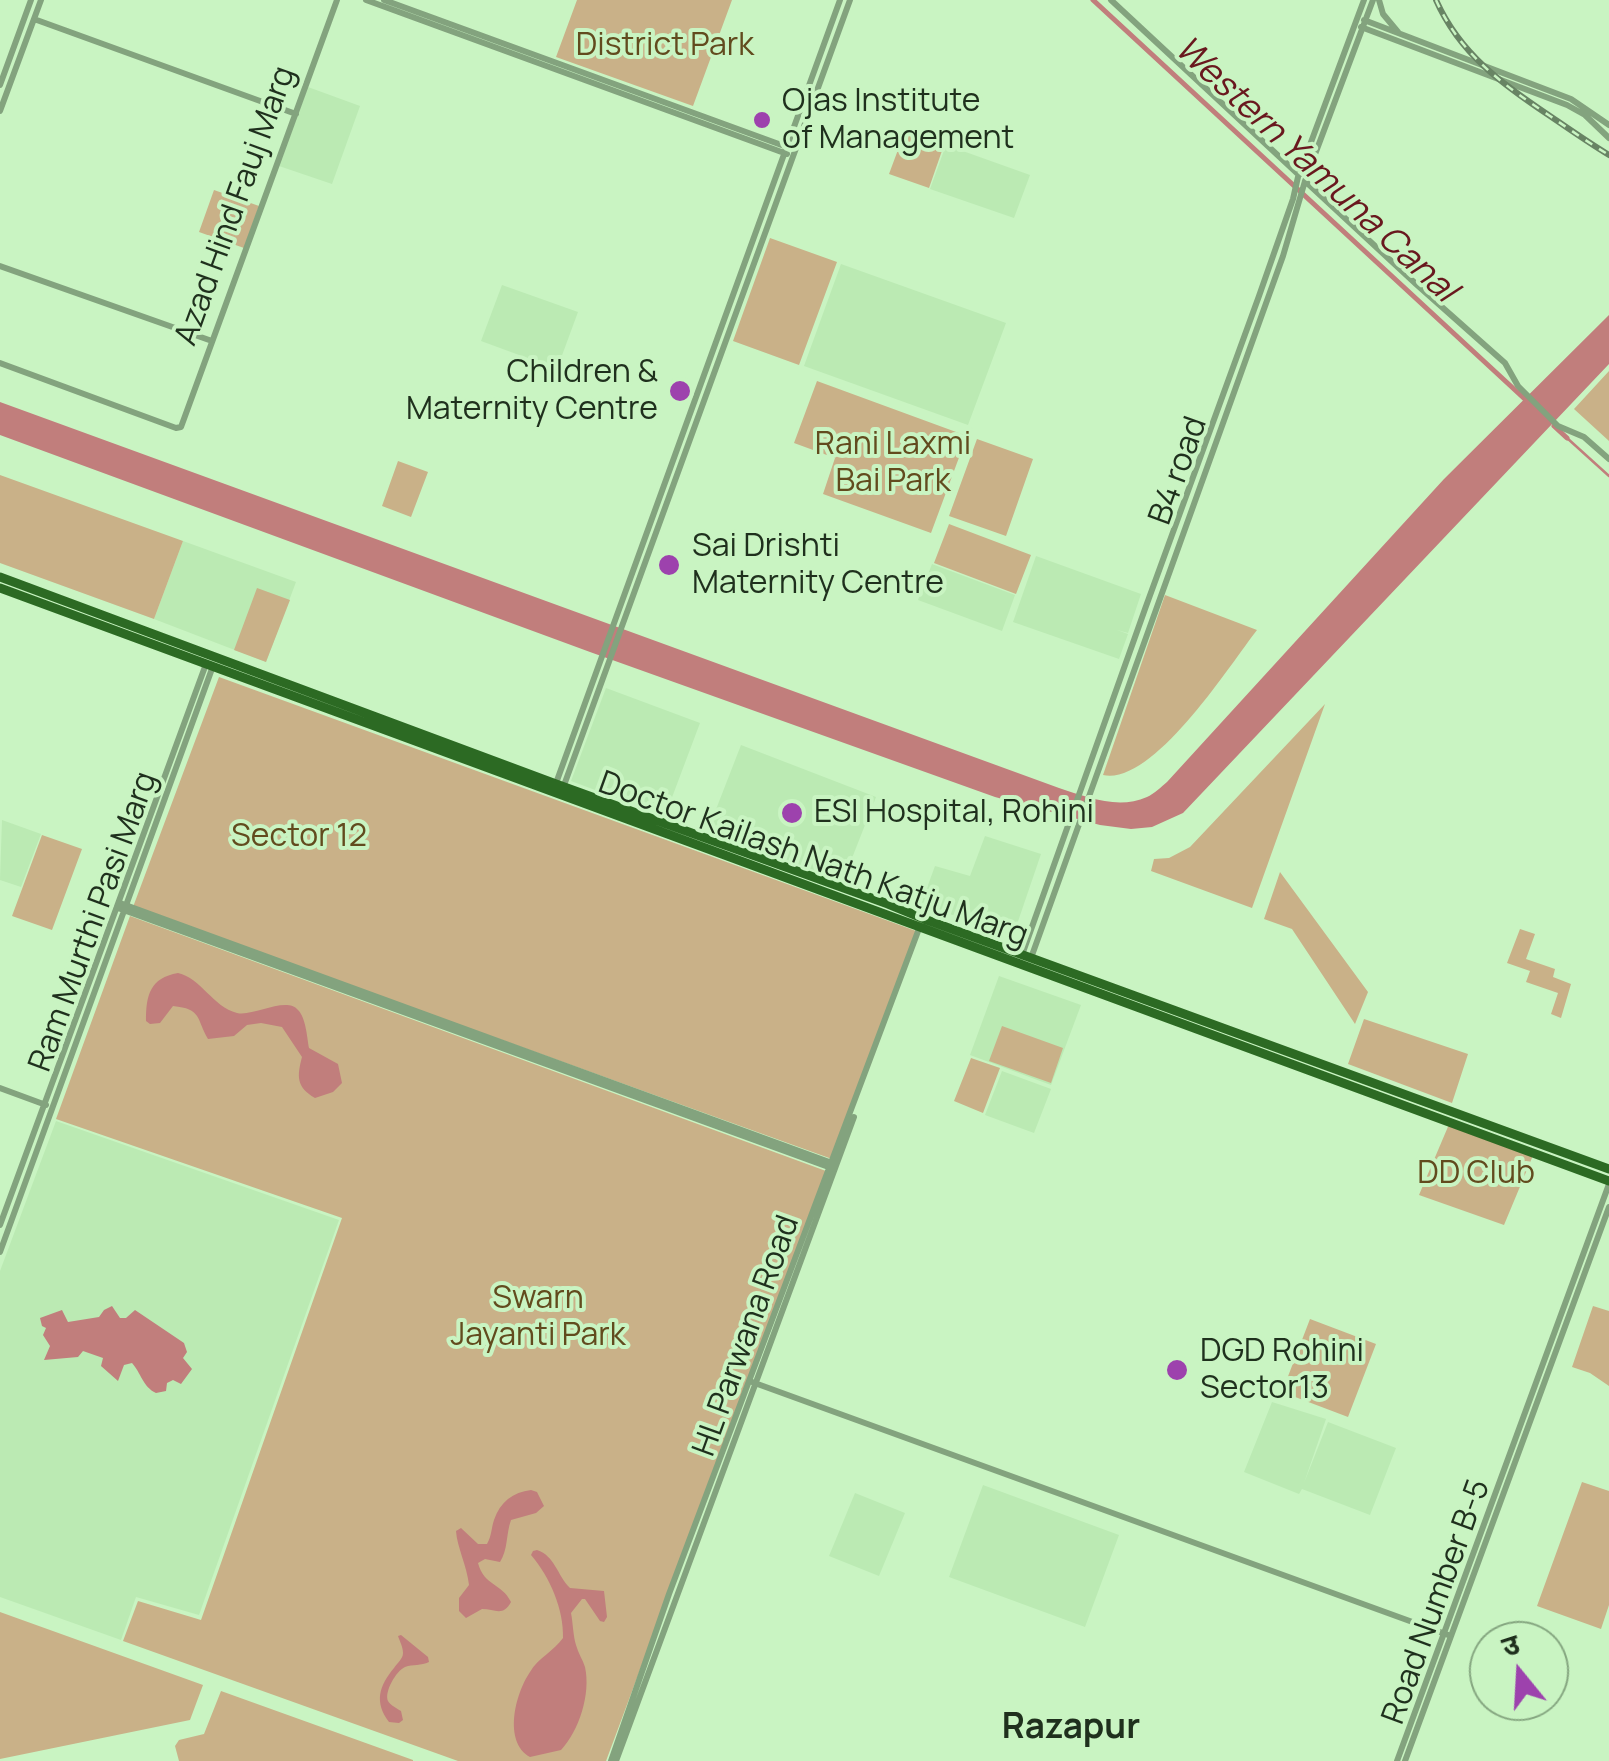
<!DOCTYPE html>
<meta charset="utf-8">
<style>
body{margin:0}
#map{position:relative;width:1609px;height:1761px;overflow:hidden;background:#c9f4c2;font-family:Manrope,"Noto Sans Devanagari",sans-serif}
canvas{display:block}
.north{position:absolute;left:1469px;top:1621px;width:100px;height:100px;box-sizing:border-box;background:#c9f4c2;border:2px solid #85a680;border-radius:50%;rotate:342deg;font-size:28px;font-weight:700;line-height:40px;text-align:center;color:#1f301d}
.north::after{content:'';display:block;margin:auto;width:35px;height:45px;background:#9d42ad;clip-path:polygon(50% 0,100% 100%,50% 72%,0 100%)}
</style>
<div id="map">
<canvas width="1609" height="1761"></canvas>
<div class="north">उ</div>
</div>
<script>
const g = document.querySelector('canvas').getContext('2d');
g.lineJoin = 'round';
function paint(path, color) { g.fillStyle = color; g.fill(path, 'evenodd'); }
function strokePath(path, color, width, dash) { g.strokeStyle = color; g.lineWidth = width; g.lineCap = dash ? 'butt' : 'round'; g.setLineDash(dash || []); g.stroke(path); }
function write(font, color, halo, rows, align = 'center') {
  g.font = font + ' Manrope,sans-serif'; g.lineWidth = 8; g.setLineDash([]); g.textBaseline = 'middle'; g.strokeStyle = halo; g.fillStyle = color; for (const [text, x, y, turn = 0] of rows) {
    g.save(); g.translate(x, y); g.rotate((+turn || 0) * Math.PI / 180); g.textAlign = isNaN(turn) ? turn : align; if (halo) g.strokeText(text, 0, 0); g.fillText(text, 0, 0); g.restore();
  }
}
const built = new Path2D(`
 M308,87L360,106L332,184L279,166Z
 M946,145L1030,175L1014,218L930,189Z
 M841,264L1006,323L968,425L804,366Z
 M502,285L578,312L557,369L481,341Z
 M183,541L296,582L266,662L154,619Z
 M1036,556L1141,594L1128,633L1117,630L1128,634L1119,659L1013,622Z
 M932,564L1015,595L1002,631L918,600Z
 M606,688L700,723L665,816L571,781Z
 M741,745L876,797L843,881L708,830Z
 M2,820L41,834L21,887L0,880Z
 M985,836L1041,854L1013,936L921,904L935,866L970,876Z
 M999,976L1081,1005L1051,1085L970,1055Z
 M1002,1071L1051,1089L1034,1133L985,1115Z
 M56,1121L339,1220L199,1615L136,1597L121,1640L0,1597V1271Z
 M1272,1402L1326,1419L1304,1483L1328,1422L1396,1448L1370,1515L1302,1489L1299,1494L1244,1472Z
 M983,1485L1119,1535L1085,1627L949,1577Z
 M855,1493L905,1513L879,1576L829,1556Z`);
const green = new Path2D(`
 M577,0H732L693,106L556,57Z
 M905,131L944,145L929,188L889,174Z
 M214,190L259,206L244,248L199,232Z
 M770,238L837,262L799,365L733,341Z
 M1609,371V441L1574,409Z
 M817,381L967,436L931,533L823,494L835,458L794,443Z
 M977,439L1033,459L1006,536L949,516Z
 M398,461L428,472L411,517L382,506Z
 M0,475L183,541L154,619L0,563Z
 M949,524L1031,555L1016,594L934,563Z
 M257,588L290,600L266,662L234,650Z
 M1165,595L1257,630C1229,666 1153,786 1103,775Z
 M219,677L916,931L832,1159L133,907Z
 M1325,704L1252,908L1151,871L1154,859L1169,858L1190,847Z
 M42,835L82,849L52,930L12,916Z
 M1280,872L1368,992L1355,1024L1292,929L1264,919Z
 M130,916L826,1171L606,1761H458L123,1641L138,1601L201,1620L342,1218L56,1119Z
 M1520,929L1535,934L1526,959L1555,969L1553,977L1571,984L1561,1018L1551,1014L1558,993L1526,982L1530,971L1507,963Z
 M1364,1019L1468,1054L1452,1103L1348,1064Z
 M1002,1026L1063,1048L1051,1083L989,1061Z
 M971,1058L1000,1068L983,1113L954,1101Z
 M1450,1122L1534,1153L1504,1225L1419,1195Z
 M1593,1306L1609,1311V1386L1590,1373L1572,1367Z
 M1310,1319L1376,1344L1348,1417L1282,1392Z
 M1582,1482L1609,1491V1605L1601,1629L1537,1606Z
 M0,1612L203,1685L190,1720L0,1759Z
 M221,1691L413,1760V1761H179L175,1746L179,1740L204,1734Z`);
const water = new Path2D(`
 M1609,315V364L1183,813L1152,827L1131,829L1100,825L995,797L590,652L0,435V402L1059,788C1087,797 1118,810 1147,797C1154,794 1161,787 1167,782L1444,479Z
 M178,973C201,978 213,1007 237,1013C253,1017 286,996 298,1010C306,1018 307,1037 309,1048L338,1064L342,1083L333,1092L315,1098C296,1087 297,1076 302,1057L282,1027L261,1023L247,1025L234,1036L208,1039C196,1018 202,1009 173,1006L160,1023L150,1024L146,1021C146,995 150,978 178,973Z
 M112,1306L120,1318H126L135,1310L184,1343L187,1352L183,1358L192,1369L181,1384L173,1380L167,1383L166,1391L156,1393C143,1387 141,1373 132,1363L124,1365L118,1381L101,1366L103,1358L83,1351L78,1357L44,1360L50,1346L43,1335L46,1328L42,1326L40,1318L62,1310L68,1322L99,1317L104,1310Z
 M531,1490L537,1492L544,1506L536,1513L511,1520C506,1534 508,1550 500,1562L485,1559L478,1563C484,1586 502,1583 511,1602C503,1617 495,1609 482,1609L466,1618L459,1611V1598L469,1585C467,1566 457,1547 456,1531L461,1528L478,1544H487C492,1535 491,1529 494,1520C500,1502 513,1492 531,1490Z
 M537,1550C555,1556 557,1575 570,1588L604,1591L607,1617L604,1622L600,1621L585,1599H582L571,1613C573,1623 573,1635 576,1645C578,1653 583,1660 585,1667C591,1694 579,1731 561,1750L530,1757C503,1742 515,1694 530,1672C538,1658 554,1651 563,1638C564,1610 550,1577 531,1555L533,1551Z
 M401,1635L428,1657L429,1662C421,1666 413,1664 405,1667C396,1671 384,1692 388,1701C390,1705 398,1709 401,1711L403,1720L399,1723L389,1722C374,1702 379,1686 394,1668C397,1663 403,1659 403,1653C403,1647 400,1642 398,1636Z`);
const stream = new Path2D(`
 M1567,438L1609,476`);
const canal = new Path2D(`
 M1093,0L1528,402
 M1554,426L1567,438`);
const minor = new Path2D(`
 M366,0L787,154
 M384,0L787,147
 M1111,0L1299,175
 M1379,0L1383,14L1398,32
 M34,19L296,114
 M1364,20L1571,99L1609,125
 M1361,27L1567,105L1585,115L1609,138
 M0,85L31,0
 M0,111L41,0
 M1305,181L1416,284L1505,363L1518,386L1558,426L1584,437L1609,459
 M0,266L212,341
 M0,363L176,428L181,427L337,0
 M555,786L840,0
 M563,788L850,0
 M120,903L832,1163
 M118,908L834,1169
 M1022,955L1145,609L1259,296L1293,199L1298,177L1364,0
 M1031,958L1283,256L1305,181L1373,0
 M0,1088L46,1105
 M0,1225L206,664
 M0,1252L213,666
 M752,1382L1451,1636
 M611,1761L669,1594L920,926
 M616,1761L854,1117
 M1397,1761L1609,1184
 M1405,1761L1609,1207`);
const major = new Path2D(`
 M0,577L556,784L888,904L927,920L1609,1169
 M0,588L1609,1181`);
const rail = new Path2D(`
 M1436,0C1460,54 1502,84 1550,116C1569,129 1589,143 1609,155`);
const markers = [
 [762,120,10,"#9d42ad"],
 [680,391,12,"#9d42ad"],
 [669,565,12,"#9d42ad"],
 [792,813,12,"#9d42ad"],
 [1177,1370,12,"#9d42ad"]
];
const parkNames = [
 ["District Park",665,46],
 ["Rani Laxmi",893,445],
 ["Bai Park",893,482],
 ["Sector 12",299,837],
 ["DD Club",1476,1174],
 ["Swarn",538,1299],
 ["Jayanti Park",538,1336]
];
const poiNames = [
 ["Ojas Institute",782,102],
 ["of Management",782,139],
 ["Children &",658,373,"right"],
 ["Maternity Centre",658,410,"right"],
 ["Sai Drishti",692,547],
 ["Maternity Centre",692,584],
 ["ESI Hospital, Rohini",814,813],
 ["DGD Rohini",1200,1352],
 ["Sector13",1200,1389]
];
const streetNames = [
 ["Azad Hind Fauj Marg",236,206,-70],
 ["B4 road",1179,471,-70],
 ["Doctor Kailash Nath Katju Marg",813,860,20],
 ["Ram Murthi Pasi Marg",94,922,-70],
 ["HL Parwana Road",747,1336,-70],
 ["Road Number B-5",1437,1602,-70]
];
const waterNames = [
 ["Western Yamuna Canal",1315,170,43]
];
const neighbourhoodNames = [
 ["Razapur",1071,1728]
];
paint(built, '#bbeab3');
paint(green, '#c9b188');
paint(water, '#c17e7c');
strokePath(stream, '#c17e7c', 2.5);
strokePath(canal, '#c17e7c', 5);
strokePath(minor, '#83a37e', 6);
strokePath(major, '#2c6a23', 9);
strokePath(rail, '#688464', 6);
strokePath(rail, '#c9f4c2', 2.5, [8]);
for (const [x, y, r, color] of markers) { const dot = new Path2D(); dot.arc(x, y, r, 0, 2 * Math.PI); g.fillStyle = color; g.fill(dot); strokePath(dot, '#c9f4c2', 4); }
write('32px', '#624b1e', '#c9f4c2', parkNames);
write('32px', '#1f301d', '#c9f4c2', poiNames, 'left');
write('32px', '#1f301d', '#c9f4c2', streetNames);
write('italic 35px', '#69181e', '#c9f4c2', waterNames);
write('bold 35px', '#1f301d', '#c9f4c2', neighbourhoodNames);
</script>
